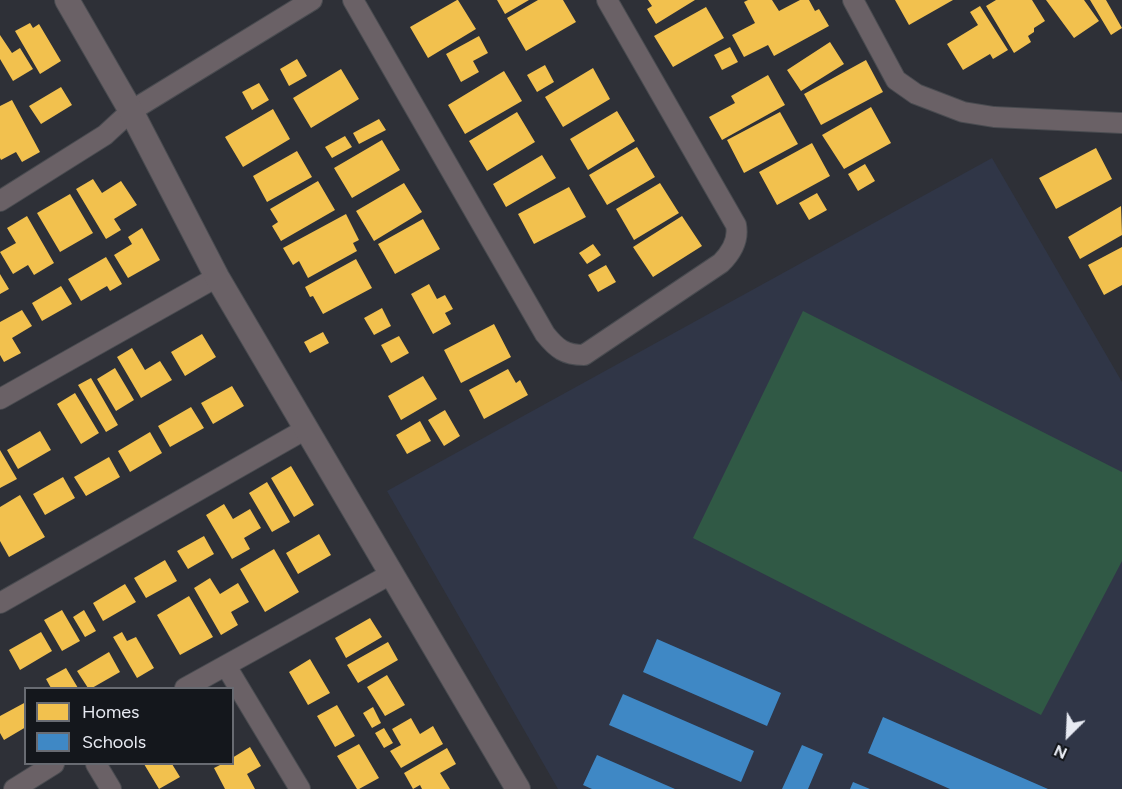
<!DOCTYPE html>
<style>
body{margin:0}
#map{position:relative;width:1122px;height:789px;overflow:hidden;background:#2e3037;font-family:Figtree,sans-serif}
canvas{display:block}
.legend{position:absolute;left:24px;top:687px;width:210px;height:78px;box-sizing:border-box;background:#14171c;border:2px solid #686b72;margin:0;padding:8px 10px;list-style:none;font-size:18px;color:#e7eaf2}
.legend li{display:flex;align-items:center;gap:12px;height:30px}
.legend b{width:30px;border:2px solid #686b72}
.north{position:absolute;left:1038px;top:705px;width:60px;height:60px;-webkit-text-stroke:4px #14171c;paint-order:stroke;rotate:204deg;font-size:16px;font-weight:700;line-height:24px;text-align:center;color:#e7eaf2}
.north::after{content:'';display:block;margin:auto;width:21px;height:27px;background:#e7eaf2;clip-path:polygon(50% 0,100% 100%,50% 72%,0 100%)}
</style>
<div id="map">
<canvas width="1122" height="789"></canvas>
<ul class="legend">
<li><b style="height:16px;background:#f2c14e"></b>Homes</li>
<li><b style="height:16px;background:#3f88c5"></b>Schools</li>
</ul>
<div class="north">N</div>
</div>
<script>
const g = document.querySelector('canvas').getContext('2d');
g.lineJoin = 'round';
function paint(path, color) { g.fillStyle = color; g.fill(path, 'evenodd'); }
function strokePath(path, color, width, dash) { g.strokeStyle = color; g.lineWidth = width; g.lineCap = dash ? 'butt' : 'round'; g.setLineDash(dash || []); g.stroke(path); }
const built = new Path2D(`
 M992,158L1122,382V789H558L387,491Z`);
const green = new Path2D(`
 M803,311L1122,472V561L1041,715L693,538Z`);
const homes = new Path2D(`
 M457,0H458L476,29L428,58L410,27Z
 M497,0H529L505,14Z
 M538,0H563L576,22L526,51L507,18Z
 M648,0H695L656,24L647,9L652,6Z
 M748,0H772L779,11L800,0H809L815,11L819,9L829,26L774,56L768,45L744,57L732,35L755,23L744,2Z
 M895,0H953L909,25Z
 M996,0H1032L1045,21L1034,28V32L1028,36L1031,42L1014,53L986,6Z
 M1046,0H1084L1099,21L1074,38Z
 M1090,0H1106L1122,28L1111,35Z
 M980,6L1008,50L993,59L990,54L963,70L947,44L978,25L970,12Z
 M706,7L724,38L673,67L654,36Z
 M30,23L33,28L39,24L61,61L40,74L15,31Z
 M0,35L12,53L20,48L33,69L13,81L0,59Z
 M479,36L488,53L473,61L479,72L461,82L446,54Z
 M830,42L844,64L801,91L787,70Z
 M730,47L738,62L722,70L714,55Z
 M297,59L307,76L289,86L280,69Z
 M866,60L883,92L821,125L804,94Z
 M545,65L554,82L537,92L527,75Z
 M593,68L610,99L563,127L545,97Z
 M341,69L359,99L311,128L293,98Z
 M504,71L522,101L465,134L448,105Z
 M768,75L785,105L722,140L709,117L735,103L731,96Z
 M259,83L269,100L252,110L242,92Z
 M61,87L72,105L41,124L29,106Z
 M12,100L40,152L22,162L16,152L1,160L0,158V106Z
 M871,107L891,143L844,169L822,135Z
 M273,109L290,139L243,167L225,137Z
 M617,111L635,141L588,170L570,139Z
 M517,112L535,142L487,171L469,141Z
 M780,112L798,144L744,173L727,140Z
 M379,119L386,130L359,144L353,133Z
 M345,136L352,147L332,158L325,147Z
 M382,140L400,170L352,198L334,168Z
 M812,143L830,176L777,205L759,172Z
 M637,147L655,177L607,205L589,175Z
 M1096,148L1112,179L1056,209L1039,178Z
 M297,151L312,177L267,202L253,176Z
 M542,155L556,178L506,207L493,184Z
 M865,164L875,181L858,191L848,174Z
 M93,179L102,193L121,181L137,205L114,219L121,230L106,239L76,189Z
 M318,181L335,210L281,241L272,226L278,222L270,209Z
 M404,183L422,212L374,241L356,211Z
 M660,183L679,213L634,240L616,209Z
 M569,187L586,217L534,244L518,214Z
 M817,193L827,210L809,220L799,203Z
 M70,194L93,233L60,252L37,213Z
 M1121,206L1122,235L1080,259L1068,237Z
 M346,214L359,240L353,243L357,251L308,278L299,261L293,265L283,248Z
 M27,216L54,263L34,275L28,265L13,274L0,252L16,243L7,228Z
 M682,216L702,246L653,277L633,247Z
 M423,219L440,249L395,274L378,244Z
 M142,228L160,260L128,278L114,255L132,244L128,237Z
 M593,244L601,255L587,264L579,253Z
 M1122,247V285L1104,295L1088,265Z
 M106,257L122,284L110,291L107,286L81,301L68,279Z
 M356,259L372,288L323,314L313,296L310,297L305,287Z
 M606,265L616,282L598,292L588,275Z
 M0,274L9,289L0,294Z
 M429,284L437,299L445,295L453,309L445,313L451,324L433,334L411,294Z
 M61,286L72,304L42,321L32,303Z
 M382,308L391,326L374,335L364,318Z
 M22,310L32,326L12,338L21,353L4,362L0,355V322Z
 M494,324L511,357L461,383L444,350Z
 M323,332L329,343L310,353L304,342Z
 M202,334L216,357L185,376L171,352Z
 M399,336L409,353L391,363L381,345Z
 M132,348L145,370L160,361L172,380L141,398L117,357Z
 M115,368L134,400L116,411L97,379Z
 M508,369L516,383L520,380L528,395L484,419L469,390Z
 M423,376L437,399L401,420L388,396Z
 M91,378L118,425L106,432L78,385Z
 M232,386L244,406L213,424L201,403Z
 M75,393L99,433L81,444L57,404Z
 M191,407L204,428L170,447L158,426Z
 M445,410L460,436L444,446L428,420Z
 M420,421L431,441L407,454L396,435Z
 M40,431L51,450L18,469L7,450Z
 M150,432L162,453L130,472L118,451Z
 M0,450L17,479L0,488Z
 M109,457L120,477L86,496L74,477Z
 M291,466L314,505L294,517L271,478Z
 M63,477L75,498L45,515L33,494Z
 M267,482L290,522L272,532L249,493Z
 M20,495L45,537L9,557L0,541V507Z
 M224,504L233,519L250,509L261,528L244,538L250,549L232,559L206,515Z
 M319,534L331,555L298,574L286,553Z
 M204,536L214,554L188,569L177,551Z
 M274,549L299,592L265,612L240,569Z
 M165,560L177,581L146,598L134,578Z
 M210,578L220,594L238,583L249,602L231,612L238,625L221,635L194,588Z
 M125,584L136,602L103,621L93,603Z
 M189,596L213,637L180,655L157,615Z
 M62,610L80,641L62,651L44,620Z
 M84,610L96,631L85,637L73,617Z
 M370,618L382,637L346,658L335,638Z
 M41,632L52,651L20,670L9,650Z
 M122,632L127,641L136,637L154,668L137,678L113,637Z
 M388,642L398,660L358,683L347,665Z
 M109,652L120,672L92,688H88L77,671Z
 M310,659L330,693L308,705L289,672Z
 M66,668L78,688H51L46,679Z
 M387,675L405,705L385,716L367,687Z
 M26,702V727L4,740L0,733V716Z
 M337,705L355,736L335,747L317,716Z
 M373,707L381,723L372,728L363,713Z
 M411,718L420,734L433,726L443,744L401,768L390,751L401,745L392,729Z
 M384,728L393,743L384,748L375,733Z
 M359,744L379,778L359,789H357L337,756Z
 M250,747L261,766L247,774L255,789H225L214,768L222,764H232V758Z
 M447,748L456,764L440,773L450,789H422L420,785L413,789L404,773Z
 M144,764H172L180,777L159,789Z`);
const schools = new Path2D(`
 M657,639L781,693L767,726L643,672Z
 M623,694L754,751L741,782L609,725Z
 M883,717L1048,789H950L868,753Z
 M802,745L823,754L808,789H782Z
 M597,755L675,789H592L583,785Z
 M853,782L870,789H850Z`);
const minor = new Path2D(`
 M353,0L545,334C557,349 565,355 584,355L721,263C731,253 739,240 736,225L607,0
 M853,0L896,80L916,94L963,112L994,117L1122,123
 M0,201L105,135L131,111L312,0
 M0,399L217,277
 M0,603L306,429
 M226,666L300,789
 M185,688L391,574
 M96,764L111,789
 M14,789L54,764`);
const tertiary = new Path2D(`
 M67,0L131,111L217,277L518,789`);
paint(built, '#303647');
paint(green, '#305945');
paint(homes, '#f2c14e');
paint(schools, '#3f88c5');
strokePath(minor, '#494b50', 22);
strokePath(tertiary, '#494b50', 26);
strokePath(minor, '#6a6166', 20);
strokePath(tertiary, '#6a6166', 24);
</script>
